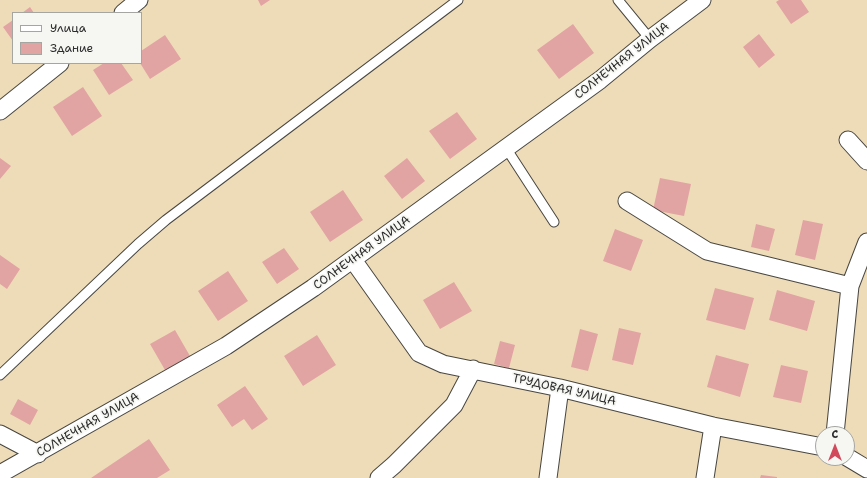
<!DOCTYPE html>
<meta charset="utf-8">
<style>
body{margin:0}
#map{position:relative;width:867px;height:478px;overflow:hidden;background:#eedcb9;font-family:"Shantell Sans",sans-serif}
canvas{display:block}
.legend{position:absolute;left:12px;top:12px;width:130px;height:52px;box-sizing:border-box;background:#f6f6f2;border:1px solid #a5a5a2;margin:0;padding:5px 7px;list-style:none;font-size:12px;color:#2b2b2b}
.legend li{display:flex;align-items:center;gap:8px;height:20px}
.legend b{width:20px;border:1px solid #a5a5a2}
.north{position:absolute;left:815px;top:426px;width:40px;height:40px;box-sizing:border-box;background:#f6f6f2;border:1px solid #a5a5a2;border-radius:50%;rotate:0deg;font-size:11px;font-weight:700;line-height:16px;text-align:center;color:#2b2b2b}
.north::after{content:'';display:block;margin:auto;width:14px;height:18px;background:#d1495b;clip-path:polygon(50% 0,100% 100%,50% 72%,0 100%)}
</style>
<div id="map">
<canvas width="867" height="478"></canvas>
<ul class="legend">
<li><b style="height:5px;background:#fff"></b>Улица</li>
<li><b style="height:11px;background:#e2a4a2"></b>Здание</li>
</ul>
<div class="north">С</div>
</div>
<script>
const g = document.querySelector('canvas').getContext('2d');
g.lineJoin = 'round';
function paint(path, color) { g.fillStyle = color; g.fill(path, 'evenodd'); }
function strokePath(path, color, width, dash) { g.strokeStyle = color; g.lineWidth = width; g.lineCap = dash ? 'butt' : 'round'; g.setLineDash(dash || []); g.stroke(path); }
function write(font, color, halo, rows, align = 'center') {
  g.font = font + ' "Shantell Sans",sans-serif'; g.lineWidth = 3.5; g.setLineDash([]); g.textBaseline = 'middle'; g.strokeStyle = halo; g.fillStyle = color; for (const [text, x, y, turn = 0] of rows) {
    g.save(); g.translate(x, y); g.rotate((+turn || 0) * Math.PI / 180); g.textAlign = isNaN(turn) ? turn : align; if (halo) g.strokeText(text, 0, 0); g.fillText(text, 0, 0); g.restore();
  }
}
const building = new Path2D(`
 M258,0H270L261,6Z
 M779,0H801L809,12L791,24L776,2Z
 M30,7L34,13H22Z
 M13,20V41L3,27Z
 M573,24L594,53L559,79L537,50Z
 M759,34L775,55L759,68L743,47Z
 M165,35L181,59L150,79L140,63L141,51Z
 M104,63H121L133,80L109,95L93,70Z
 M83,87L102,116L72,136L53,107Z
 M457,112L477,139L450,159L429,131Z
 M0,158L11,166L0,179Z
 M407,158L425,181L402,199L384,176Z
 M660,178L691,184L684,216L653,210Z
 M343,190L363,220L330,242L310,212Z
 M803,220L823,224L815,260L795,255Z
 M756,224L775,229L769,251L751,247Z
 M615,229L643,240L631,271L603,261Z
 M284,248L299,269L277,284L262,262Z
 M0,255L20,269L7,289L0,284Z
 M228,271L248,301L218,321L198,291Z
 M454,282L472,311L440,329L423,300Z
 M715,288L754,298L745,330L706,320Z
 M777,290L815,301L807,331L769,320Z
 M619,328L641,333L633,365L612,360Z
 M580,329L598,334L588,371L571,367Z
 M175,330L190,356L165,370L150,344Z
 M317,335L336,365L303,386L284,356Z
 M500,341L515,345L509,368L494,364Z
 M716,355L749,364L740,397L707,387Z
 M781,365L808,371L801,403L773,397Z
 M245,386L268,419L252,430L244,419L232,427L217,405Z
 M18,399L38,410L30,425L10,414Z
 M149,439L170,470L157,478H91Z
 M761,475L777,477V478H760Z`);
const service = new Path2D(`
 M618,0L650,39
 M506,148L554,222
 M0,375L138,244L166,220L458,0`);
const minor = new Path2D(`
 M123,13L139,0
 M0,111L60,63
 M848,140L867,161
 M627,201L707,251L850,286
 M353,260L419,353L443,364L560,388L713,426L823,447
 M0,434L38,454
 M835,434L850,286L867,242
 M847,457L867,469
 M0,474L226,346L313,288L600,80L650,39L702,0
 M379,478L394,465L454,405L473,369
 M548,478L560,388
 M705,478L713,426`);
const streetNames = [
 ["СОЛНЕЧНАЯ УЛИЦА",622,61,-38],
 ["СОЛНЕЧНАЯ УЛИЦА",362,253,-36],
 ["ТРУДОВАЯ УЛИЦА",564,390,13],
 ["СОЛНЕЧНАЯ УЛИЦА",88,425,-30]
];
paint(building, '#e2a4a2');
strokePath(service, '#484640', 11);
strokePath(minor, '#484640', 19);
strokePath(service, '#fff', 9);
strokePath(minor, '#fff', 17);
write('12px', '#2b2b2b', '#f6f6f2', streetNames);
</script>
